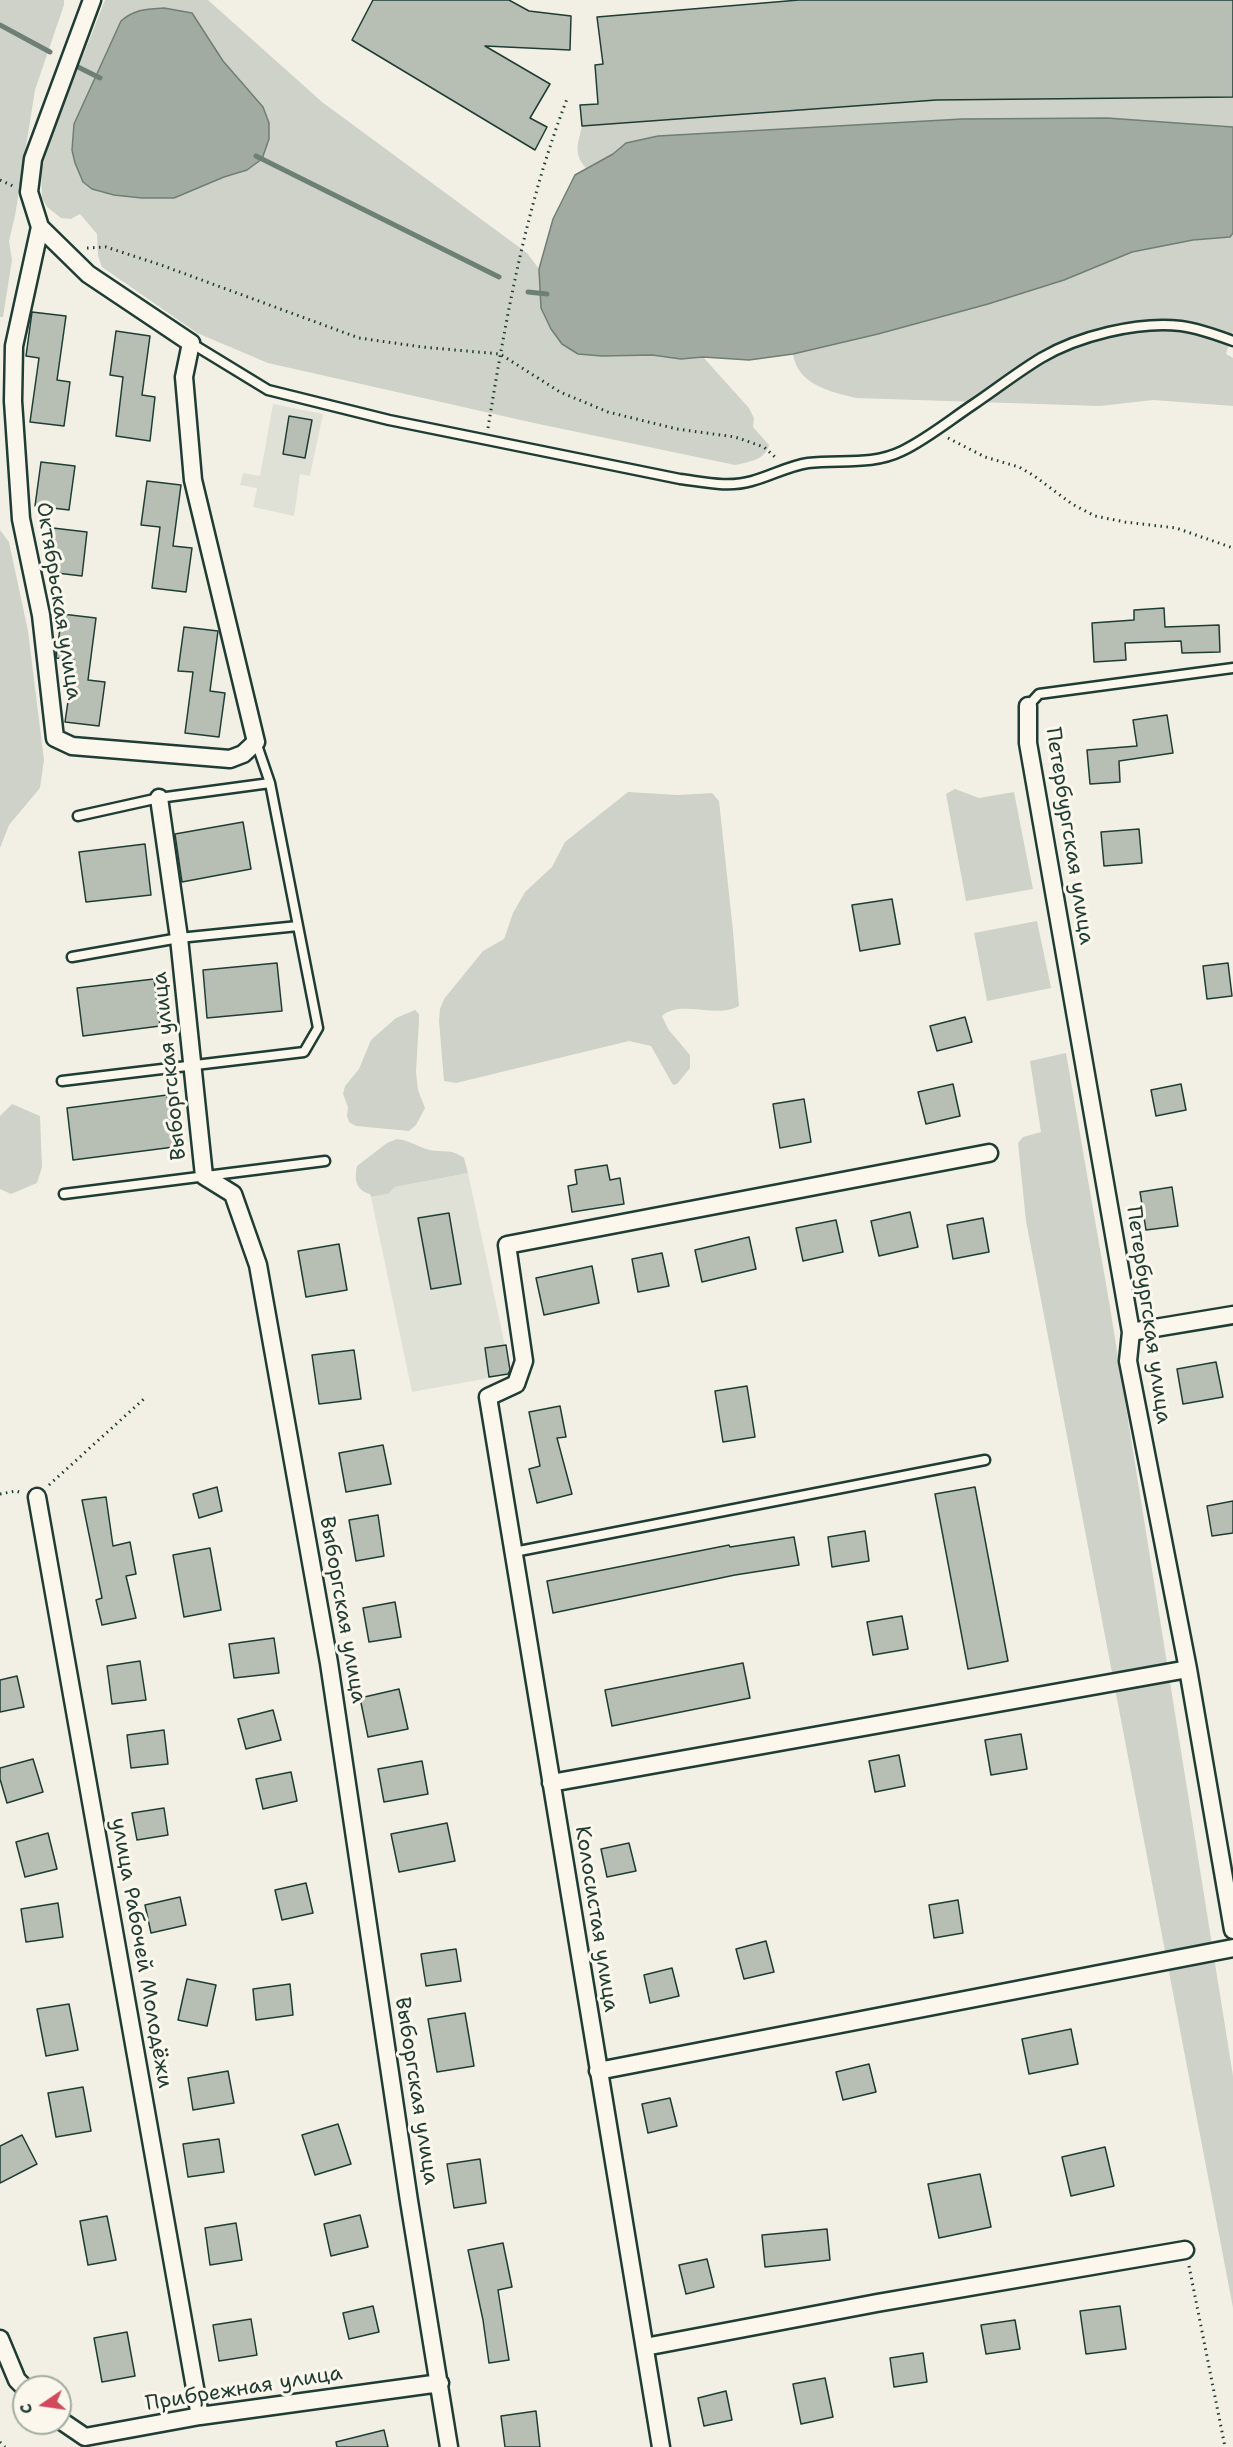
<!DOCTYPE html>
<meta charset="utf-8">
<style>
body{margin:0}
#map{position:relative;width:1233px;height:2447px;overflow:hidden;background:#f2f0e5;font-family:"Shantell Sans",sans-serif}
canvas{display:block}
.north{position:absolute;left:12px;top:2375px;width:60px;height:60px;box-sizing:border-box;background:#fbf7ec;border:2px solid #a3ada2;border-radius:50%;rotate:257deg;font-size:16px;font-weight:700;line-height:24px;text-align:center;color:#1f3d34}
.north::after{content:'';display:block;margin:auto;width:21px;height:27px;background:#d1495b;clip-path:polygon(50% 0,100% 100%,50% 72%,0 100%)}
</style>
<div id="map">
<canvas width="1233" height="2447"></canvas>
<div class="north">С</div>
</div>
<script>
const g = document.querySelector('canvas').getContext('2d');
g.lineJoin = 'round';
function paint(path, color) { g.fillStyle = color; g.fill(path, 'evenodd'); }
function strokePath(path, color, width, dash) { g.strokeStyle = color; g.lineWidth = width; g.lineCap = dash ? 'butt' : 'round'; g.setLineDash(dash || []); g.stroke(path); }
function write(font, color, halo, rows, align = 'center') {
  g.font = font + ' "Shantell Sans",sans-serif'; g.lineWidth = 6; g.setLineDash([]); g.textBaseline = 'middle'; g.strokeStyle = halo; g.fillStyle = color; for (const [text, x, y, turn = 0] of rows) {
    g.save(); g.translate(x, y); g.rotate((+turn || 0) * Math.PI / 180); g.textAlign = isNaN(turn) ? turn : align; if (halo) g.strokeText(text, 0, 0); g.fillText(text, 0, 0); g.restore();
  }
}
const built = new Path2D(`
 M273,404L323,414L310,476L300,474L294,516L253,507L257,488L240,485L243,473L260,476Z
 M468,1173L511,1374L412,1392L371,1197L388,1194L395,1187Z`);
const green = new Path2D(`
 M0,0H64V5L35,90L15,216L9,241L12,260L3,317H0Z
 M105,0H208L322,102L527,253L539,269L541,308L578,354C602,356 626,354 650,355C670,355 682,359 703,357L749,408L754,418L753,427L769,445C765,460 749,462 735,465L534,423L268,363L197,333L102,267L98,256L97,234L80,214L71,219L61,218L47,207L42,198L41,170L55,127ZM192,13L223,61L263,107L269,123L247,170L224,177L83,182L72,150L74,124L109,46Z
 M1233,97V127L1107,118L962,119L658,136L626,143L613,154L586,168C573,154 578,143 582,126L940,99Z
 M1233,233V331L1226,354L1233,358V406L1153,400L1100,406L856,398C830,392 797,384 793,354C867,337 941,319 1014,295C1054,283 1091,266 1130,253C1162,242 1197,240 1230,237Z
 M0,530L9,542L28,631L44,760L40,788L9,825L0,848Z
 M955,789L979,798L1014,792L1033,889L966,901L946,794Z
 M628,792L678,795L712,793L719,801L733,931L739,1006C716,1019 680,999 662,1016L668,1029L690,1055V1068L677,1084L673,1085L651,1046L629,1041L456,1083L444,1081L439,1021L440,1009L444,999L483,951L504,939L513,913L525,892L552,867L565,842Z
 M1037,921L1051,988L987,1001L974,933Z
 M415,1010L419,1014V1021L416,1072L418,1090L425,1108L416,1125L409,1131L356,1126L349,1122L347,1116L348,1107L343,1094L345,1086L359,1069L371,1040L396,1018Z
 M1066,1053L1110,1307L1233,2076V2308L1026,1221L1018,1143L1023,1137L1041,1132L1030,1061Z
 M12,1104L40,1116L42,1167L37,1183L11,1194L0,1189V1116Z
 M397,1139C409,1140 418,1147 430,1150C444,1153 450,1148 464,1158L468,1173L395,1187L388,1194L371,1197L370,1194C356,1190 354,1180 357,1166L387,1143Z`);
const water = new Path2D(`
 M164,8L192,13L223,61L263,107L269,123V139L262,159L247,170L224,177L174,198H142L114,195L92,189L83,182L75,163L72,150L74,124L121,21C134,9 147,9 164,8Z
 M1107,118L1233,127V233L1230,237L1193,240L1132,252L1064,280L988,304L878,334L793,354L749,360L703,357L681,359L652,355L602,356L578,354L562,344L551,329L541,308L539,269L553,219L575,175L613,154L626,143L658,136L962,119Z`);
const stream = new Path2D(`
 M0,25L50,52
 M78,67L100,78
 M256,156L499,277
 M528,292L547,294`);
const building = new Path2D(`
 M373,0H509L529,11L571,16L570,50L485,46L550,84L530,118L547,127L535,150L352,40Z
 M799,0H1233V97L936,100L582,126L580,105L598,104L595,65L603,64L597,17Z
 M32,312L66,316L57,380L70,382L64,426L30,422L39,358L26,356Z
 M116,331L150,336L142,395L155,397L150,441L116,436L123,377L110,375Z
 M289,416L312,420L305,458L283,454Z
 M41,462L75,466L69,510L35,506Z
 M147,481L181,485L173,546L192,548L186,592L152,588L160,527L141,525Z
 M53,528L87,532L82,576L48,572Z
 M1164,608L1165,627L1219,625L1220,652L1182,653L1181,641L1125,643L1126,660L1094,662L1092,623L1134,620V610Z
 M62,614L96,618L88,680L105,682L99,726L65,722L74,660L56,658Z
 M184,627L218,631L210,691L225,693L219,737L185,733L193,672L178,671Z
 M1167,715L1173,753L1119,761L1120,782L1090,784L1087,750L1137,746L1133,720Z
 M243,822L251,869L182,882L175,834Z
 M1139,829L1142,863L1104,866L1101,832Z
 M145,844L151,895L86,902L79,852Z
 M892,899L900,944L860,951L852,905Z
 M277,963L282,1011L207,1018L203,970Z
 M1228,963L1232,996L1207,999L1203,966Z
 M154,979L160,1026L83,1036L77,988Z
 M965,1017L972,1042L937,1051L930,1026Z
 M953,1084L960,1116L926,1124L918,1092Z
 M1181,1084L1186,1110L1156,1116L1151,1090Z
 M167,1095L174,1147L73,1160L67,1108Z
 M804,1099L811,1142L780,1148L773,1104Z
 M607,1165L610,1180L620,1178L624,1204L572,1212L568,1186L577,1184L575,1170Z
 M1172,1187L1178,1226L1146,1230L1140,1192Z
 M910,1212L918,1247L879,1256L871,1221Z
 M449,1213L461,1284L431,1289L418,1218Z
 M983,1218L989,1252L953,1259L947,1225Z
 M836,1220L843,1252L803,1261L796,1228Z
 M749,1237L756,1269L702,1282L695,1250Z
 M339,1244L347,1290L306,1297L298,1251Z
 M662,1253L669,1286L638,1292L632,1259Z
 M592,1266L599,1303L544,1315L536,1278Z
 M506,1345L510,1370L508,1374L489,1377L485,1348Z
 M354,1350L361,1399L319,1404L312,1355Z
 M1216,1362L1223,1397L1183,1404L1177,1369Z
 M747,1386L755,1437L723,1442L715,1391Z
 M560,1406L566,1437L557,1438L572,1494L537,1503L529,1469L540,1466L529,1412Z
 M383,1445L391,1484L346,1492L339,1453Z
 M217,1487L222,1511L199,1518L193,1494Z
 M975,1487L1008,1661L968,1669L935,1494Z
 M106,1497L113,1546L130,1542L136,1574L126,1576L136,1618L102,1625L96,1600L102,1598L82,1500Z
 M1233,1501V1533L1212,1536L1207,1506Z
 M378,1515L384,1556L356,1561L349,1520Z
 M865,1531L869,1561L832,1567L828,1537Z
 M794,1537L799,1565L735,1575L553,1613L547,1581L729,1545L730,1547Z
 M210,1548L221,1610L184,1617L173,1555Z
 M395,1602L401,1637L369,1642L363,1608Z
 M902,1616L908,1649L873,1655L867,1622Z
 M274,1638L279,1673L234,1678L229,1644Z
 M140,1661L146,1700L112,1704L107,1666Z
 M743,1663L750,1698L612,1726L605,1690Z
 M17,1676L24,1707L0,1712V1680Z
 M399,1689L408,1729L368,1737L360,1698Z
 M273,1710L281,1740L246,1749L238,1719Z
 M164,1730L168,1764L131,1768L127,1735Z
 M1021,1734L1027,1769L991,1775L985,1740Z
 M899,1755L905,1786L875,1792L869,1761Z
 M33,1759L43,1792L7,1803L0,1779V1768Z
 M422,1761L428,1794L384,1802L378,1769Z
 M291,1772L297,1801L263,1809L256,1779Z
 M164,1808L168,1835L137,1840L132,1813Z
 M447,1823L455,1861L399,1872L391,1834Z
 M48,1833L57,1869L25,1877L16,1842Z
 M629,1843L636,1871L607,1877L601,1849Z
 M306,1883L313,1913L282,1920L275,1890Z
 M180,1897L186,1925L151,1933L145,1905Z
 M958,1900L963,1933L934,1938L929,1905Z
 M58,1903L63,1937L26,1942L21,1909Z
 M766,1941L774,1972L744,1979L736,1949Z
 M456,1949L461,1981L426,1986L421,1954Z
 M672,1968L679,1996L650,2003L644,1975Z
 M187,1979L216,1985L207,2026L178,2020Z
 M290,1984L293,2015L256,2020L253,1989Z
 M69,2004L78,2050L46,2056L37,2009Z
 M465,2013L474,2066L437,2072L428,2019Z
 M1071,2029L1078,2064L1029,2074L1022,2039Z
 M869,2064L876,2092L843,2100L836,2072Z
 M228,2071L234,2103L193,2110L188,2078Z
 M83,2087L91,2131L56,2137L48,2093Z
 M670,2098L677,2126L648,2133L642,2104Z
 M338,2124L351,2164L315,2175L302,2135Z
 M22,2135L37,2164L0,2183V2146Z
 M219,2139L224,2172L188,2177L183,2144Z
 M1105,2147L1114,2186L1071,2196L1062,2157Z
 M480,2159L486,2203L454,2208L447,2164Z
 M980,2174L991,2227L939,2238L928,2184Z
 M360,2215L368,2247L331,2256L324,2224Z
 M107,2216L116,2260L88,2265L80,2221Z
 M236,2223L242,2260L210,2265L205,2228Z
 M827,2229L830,2260L765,2267L762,2235Z
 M503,2243L512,2287L498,2290L509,2360L489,2363L483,2320L468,2250Z
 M707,2259L714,2287L686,2294L679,2265Z
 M373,2306L379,2332L349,2339L343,2313Z
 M1120,2306L1126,2349L1086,2354L1080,2311Z
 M251,2319L257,2355L219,2361L213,2325Z
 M1015,2320L1020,2349L986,2354L981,2325Z
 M127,2332L135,2376L102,2382L94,2338Z
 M923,2353L927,2382L894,2387L890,2358Z
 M825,2378L833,2417L801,2424L793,2384Z
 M726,2391L732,2420L704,2426L698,2398Z
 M536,2411L540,2447H505L501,2416Z
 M384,2430L388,2447H337L336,2442Z`);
const path = new Path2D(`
 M0,180L13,186
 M87,248L106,247L161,265L359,338L422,347L500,354L560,392L608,412L677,429L735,437L764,447L776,458
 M488,428C506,317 526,205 567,99
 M948,438L985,457L1019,467L1033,475L1072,504L1095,516L1125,522L1176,528L1233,548
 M49,1485L146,1397
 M0,1494L16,1491L22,1493
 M1189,2266L1225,2447
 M0,2442L5,2447`);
const lane = new Path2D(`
 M191,343L268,390L389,420L680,479C704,482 728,488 752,481C771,476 788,466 808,463C840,459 871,466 902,451C927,439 950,420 974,404C996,389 1018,372 1041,358C1078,336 1138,321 1181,326C1198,328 1217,335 1233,341
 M1028,706L1039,694L1233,668
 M78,816L159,798L270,783
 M72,957L179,938L298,926
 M62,1081L304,1052L318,1028L270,783L256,742
 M64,1194L325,1161
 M514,1552L985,1460`);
const street = new Path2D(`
 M40,227L88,274L191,343L184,377L193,480L256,742L243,754L230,759L72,746L55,738L41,615L21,519L13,401L14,346Z
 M40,227L29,192L33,159L92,0
 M1028,706V743L1131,1332L1128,1361L1188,1669L1233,1930
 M159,798L179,938L204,1176L233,1194L258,1265L329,1663L409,2201L449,2447
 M1131,1332L1233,1315
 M37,1497L200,2416
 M551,1783L1188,1669
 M598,2071L1233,1948
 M0,2339L17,2380L24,2387
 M645,2347L877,2303L1185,2250
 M60,2420L85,2437L200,2416L440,2383
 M661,2447L488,1397L516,1384L524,1361L507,1245L989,1153`);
const streetNames = [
 ["Октябрьская улица",58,601,81],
 ["Петербургская улица",1069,836,81],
 ["Выборгская улица",170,1066,-96],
 ["Петербургская улица",1148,1315,82],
 ["Выборгская улица",342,1610,80],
 ["Колосистая улица",596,1919,81],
 ["улица Рабочей Молодёжи",141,1953,80],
 ["Выборгская улица",416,2091,81],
 ["Прибрежная улица",244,2389,-9]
];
paint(built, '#e0e1d6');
paint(green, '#cfd2c8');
paint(water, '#a2aba1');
strokePath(water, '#6e7f75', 1.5);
strokePath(stream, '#6e7f75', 5);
paint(building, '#b7beb3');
strokePath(building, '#1f3d34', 1.5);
strokePath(lane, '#1f3d34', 13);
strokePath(street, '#1f3d34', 21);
strokePath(path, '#1f3d34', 3, [1.5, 4.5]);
strokePath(lane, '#fbf7ec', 8);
strokePath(street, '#fbf7ec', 16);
write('21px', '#1f3d34', '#fbf7ec', streetNames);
</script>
